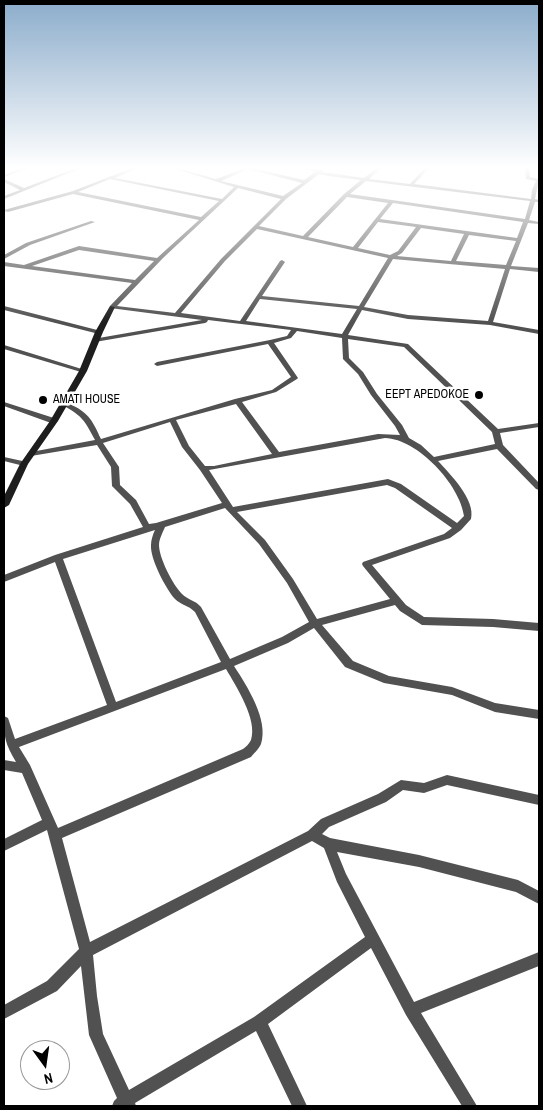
<!DOCTYPE html>
<style>
body{margin:0}
#map{position:relative;width:543px;height:1110px;overflow:hidden;background:#fff;font-family:"Archivo Narrow",sans-serif}
canvas{display:block}
.frame{position:absolute;inset:0;border:5px solid #000;pointer-events:none}
.north{position:absolute;left:20px;top:1040px;width:50px;height:50px;box-sizing:border-box;background:#fff;border:1px solid #999;border-radius:50%;rotate:166deg;font-size:14px;font-weight:700;line-height:20px;text-align:center;color:#000}
.north::after{content:'';display:block;margin:auto;width:18px;height:22px;background:#000;clip-path:polygon(50% 0,100% 100%,50% 72%,0 100%)}
</style>
<div id="map">
<canvas width="543" height="1110"></canvas>
<div class="frame"></div>
<div class="north">N</div>
</div>
<script>
const g = document.querySelector('canvas').getContext('2d');
g.lineJoin = 'round';
function paint(path, color) { g.fillStyle = color; g.fill(path, 'evenodd'); }
function strokePath(path, color, width, dash) { g.strokeStyle = color; g.lineWidth = width; g.lineCap = dash ? 'butt' : 'round'; g.setLineDash(dash || []); g.stroke(path); }
function write(font, color, halo, rows, align = 'center') {
  g.font = font + ' "Archivo Narrow",sans-serif'; g.lineWidth = 5; g.setLineDash([]); g.textBaseline = 'middle'; g.strokeStyle = halo; g.fillStyle = color; for (const [text, x, y, turn = 0] of rows) {
    g.save(); g.translate(x, y); g.rotate((+turn || 0) * Math.PI / 180); g.textAlign = isNaN(turn) ? turn : align; if (halo) g.strokeText(text, 0, 0); g.fillText(text, 0, 0); g.restore();
  }
}
const street = new Path2D(`
 M23,168H28L4,177V175Z
 M76,168H81L4,199V196L20,190L4,182V179L24,188Z
 M132,168H137L115,178L222,199L234,187L172,168H177L216,179L245,168H252L304,180L315,172L303,168L318,170L321,169L323,170L322,172L364,178L377,168H381L369,179L410,184L425,168H429L414,184L531,199L532,190L536,181L526,179L525,168H529L530,177L539,179L535,199L539,200V202H535L529,220L539,222V224L528,223L511,266L539,268V272L510,269L493,322L539,330V334L490,325L408,319L362,310L348,335L408,344L498,429L539,423V427L500,433L503,445L539,483V490L536,489L497,449L438,461C450,474 476,500 471,519L461,530L450,538L372,565L406,605L424,617L493,619L539,623V631L493,627L422,625L400,611L395,605L322,625L353,661L389,676L452,687L495,703L539,710V719L495,712L452,695L384,683L345,667L314,628L288,643L234,666C247,686 269,720 261,744C259,749 254,753 251,757L62,838L90,942L308,831L321,819L378,794L401,780L424,783L447,775L539,795V805L447,785L424,793L403,790L386,802L329,827L322,834L330,838L419,855L518,880L539,891V904L516,892L419,867L337,852L346,874L414,1002L539,952V966L421,1013L477,1106H462L406,1015L371,948L268,1024L307,1106H292L256,1031L135,1103L136,1106H112L114,1101L117,1098L89,1035L81,966L57,991L4,1019V1005L47,981L79,949L47,830L4,851V839L42,820L22,773L4,770V760L16,762C5,743 4,738 4,716L8,718L15,739L107,705L55,562L4,582V575L55,555L143,527L130,504L112,486L111,467L97,445L31,456L27,454L31,452L95,440C84,419 82,416 61,404V402C65,401 68,403 72,405C90,414 93,422 101,439L235,399L272,390L291,377L268,344L157,366L154,364L157,362L270,340L287,336L291,330L208,320L207,322L205,323L95,342L93,341V339L202,320L110,308V306L132,283L4,266V262L24,265L79,246L157,258L199,220L73,194L8,212L4,211V210L73,191ZM248,169L302,183L283,196L221,181ZM319,174L329,176L361,180L344,194L303,236L259,226L286,199ZM110,179L219,201L201,217L78,192ZM366,181L530,201L525,219L350,194ZM238,188L281,199L221,259L175,313L117,306L163,258ZM347,197L388,203L353,247L308,237ZM393,203L523,222L517,238L380,219ZM378,222L416,227L398,251L390,255L358,248ZM421,228L464,234L451,261L397,256L402,253ZM257,229L388,258L359,306L262,296L285,262L282,260L280,261L240,321L181,313L225,261ZM469,235L516,241L506,265L456,261ZM79,250L154,261L135,280L32,266ZM393,259L505,269L488,321L408,315L364,307ZM260,299L357,309L342,334L246,321ZM297,331L342,338L343,359L358,374L371,395L395,426L400,435L378,434L279,452L242,402L276,392L297,379L298,378L274,343L291,338ZM348,339L404,347L492,432L495,444L434,457L421,445L409,438L402,425L377,394L363,372L349,358ZM236,404L272,454L214,466H205L189,446L176,420ZM170,422L182,447L200,470L222,503L156,523L149,524L136,500L120,485L119,467L103,443ZM385,438C418,439 460,485 464,516L457,523L401,484L388,479L233,507L209,470ZM387,485L395,488L452,528L444,534L363,562L362,564L363,566L390,599L317,619L293,579L265,540L237,512ZM225,508L259,544L287,583L309,622L282,637L230,659L201,607C195,600 188,600 182,594C173,585 159,558 159,545C159,539 163,532 165,527ZM155,530C153,534 151,540 151,545C150,559 166,589 175,599C181,605 188,605 195,612L221,662L116,702L63,559ZM226,669C236,686 258,720 251,740C249,744 246,747 243,749L58,828L30,765L19,747ZM312,841L324,848L337,882L365,937L254,1017L129,1090L103,1034L97,996L93,955Z
 M91,221L95,222L30,245L4,259V255L26,243Z
 M4,306L101,331L102,332L99,334L4,310Z
 M4,345L85,370L86,371L85,372H81L4,349Z
 M4,402L57,419L58,421L54,423H51L4,406Z
 M4,457L27,462L28,464L24,466L4,461Z`);
const secondary = new Path2D(`
 M110,306L115,307L103,332L87,371L58,421L28,464L9,505L4,508V496L20,464L50,421L79,371L95,332Z`);
const markers = [
 [479,395,5,"#000"],
 [43,400,5,"#000"]
];
const farPoinames = [
 ["EEPT APEDOKOE",469,395],
 ["AMATI HOUSE",53,400,"left"]
];
paint(street, '#515151');
paint(secondary, '#1e1e1e');
const sky = g.createLinearGradient(0, 0, 0, 323);
sky.addColorStop(0, '#8baccb');
sky.addColorStop(0.52, '#fff');
sky.addColorStop(1, '#ffffff00');
g.fillStyle = sky;
g.fillRect(0, 0, 543, 323);
for (const [x, y, r, color] of markers) { const dot = new Path2D(); dot.arc(x, y, r, 0, 2 * Math.PI); g.fillStyle = color; g.fill(dot); strokePath(dot, '#fff', 2); }
write('12px', '#000', '#fff', farPoinames, 'right');
</script>
